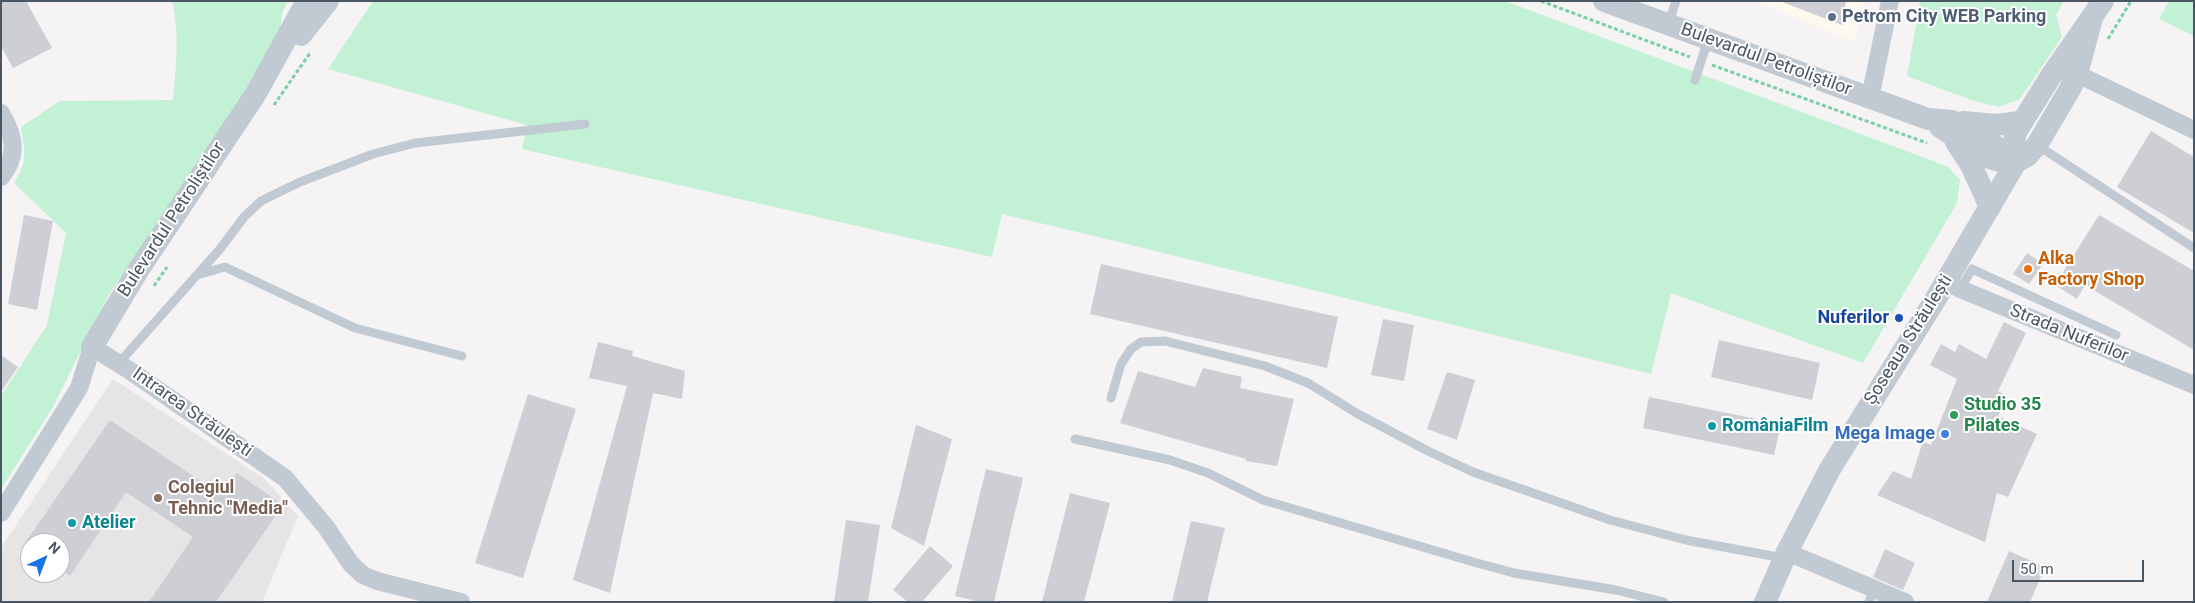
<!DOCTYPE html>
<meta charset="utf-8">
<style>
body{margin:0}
#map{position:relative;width:2195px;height:603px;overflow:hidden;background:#f5f3f3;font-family:Roboto,sans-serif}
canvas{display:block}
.frame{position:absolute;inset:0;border:2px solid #4a5661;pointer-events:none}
.north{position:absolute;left:20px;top:533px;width:50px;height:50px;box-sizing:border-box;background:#fff;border:1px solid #b7bbc0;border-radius:50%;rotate:43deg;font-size:14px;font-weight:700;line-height:20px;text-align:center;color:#4a5661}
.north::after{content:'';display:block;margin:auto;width:18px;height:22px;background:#1a73e8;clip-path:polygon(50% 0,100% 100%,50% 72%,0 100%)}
.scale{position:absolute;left:2012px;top:560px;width:132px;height:22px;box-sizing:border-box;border:2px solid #4a5661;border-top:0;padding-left:6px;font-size:15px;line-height:18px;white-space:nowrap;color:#4a5661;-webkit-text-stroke:4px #fff;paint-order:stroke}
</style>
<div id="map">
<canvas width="2195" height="603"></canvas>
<div class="frame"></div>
<div class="north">N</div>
<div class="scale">50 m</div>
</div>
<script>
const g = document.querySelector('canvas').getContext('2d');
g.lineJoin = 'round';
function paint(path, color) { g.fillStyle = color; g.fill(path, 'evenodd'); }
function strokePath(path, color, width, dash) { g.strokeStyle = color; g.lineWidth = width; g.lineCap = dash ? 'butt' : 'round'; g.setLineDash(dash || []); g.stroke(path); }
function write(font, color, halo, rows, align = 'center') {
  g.font = font + ' Roboto,sans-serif'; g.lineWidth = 4; g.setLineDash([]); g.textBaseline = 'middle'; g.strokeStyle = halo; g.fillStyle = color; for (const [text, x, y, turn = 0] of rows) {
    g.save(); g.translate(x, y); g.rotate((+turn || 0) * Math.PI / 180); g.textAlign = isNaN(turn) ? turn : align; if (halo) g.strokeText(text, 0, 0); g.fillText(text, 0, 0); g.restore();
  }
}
const commercial = new Path2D(`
 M1755,1H1864L1855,42Z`);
const education = new Path2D(`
 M113,379L266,480L298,516L262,602H1V548ZM30,543H60V573H30Z`);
const green = new Path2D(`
 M172,1H288L282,13L280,30L242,95L171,205L109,294L53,407L1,489V396L47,325L66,233L14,183C28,161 25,152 21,127L60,101L173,100C176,67 180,33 172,1Z
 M373,1H1505L1933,161L1948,167L1960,180L1957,203L1863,363L1671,293L1651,374L1115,241L1002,214L992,257L522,149L527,125L328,69Z
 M1920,1H2064L2056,15L2062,37L2020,99L1999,107L1974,101L1907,76Z
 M2169,1H2194V36L2159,19Z`);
const building = new Path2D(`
 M1,1H26L52,48L13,68L1,46Z
 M1782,1H1846L1842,25L1782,2Z
 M2151,131L2194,157V233L2117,187Z
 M24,215L53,221L37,310L8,304Z
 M2099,215L2194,271V350L2085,285L2077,299L2055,285Z
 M2027,253L2043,264L2029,284L2013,274Z
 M1101,264L1338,317L1327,368L1090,314Z
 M1383,319L1414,325L1404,381L1371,375Z
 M2004,322L2026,333L1998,391L2007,396L1998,416L2037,434L2008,497L1997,493L1985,542L1877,495L1893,471L1911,479L1923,441L1931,445L1957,379L1930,365L1941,344L1955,352L1959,344L1986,359Z
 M1719,340L1820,363L1812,400L1711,377Z
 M598,342L633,351L632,356L685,371L682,399L653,393L610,593L573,580L627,386L589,378Z
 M1,355L18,367L1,392Z
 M1203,368L1242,377L1240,388L1294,399L1277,466L1246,461V459L1120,423L1138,371L1195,387Z
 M1447,372L1475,380L1457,440L1427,429Z
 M528,394L576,409L523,578L475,563Z
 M1649,397L1781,424L1774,455L1643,428Z
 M110,420L221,495L237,473L283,505L216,602H149L193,537L126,492L70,576L60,568V543H25Z
 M916,425L952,439L924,546L891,528Z
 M986,469L1023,478L994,602H980L955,596Z
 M1070,493L1110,503L1084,602H1042Z
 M846,520L880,525L868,602H834Z
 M1191,521L1225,528L1207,602H1172Z
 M930,546L953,566L922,602H908L893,590Z
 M1885,549L1915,563L1903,590L1873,577Z
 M2009,551L2045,567L2030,602H1987Z`);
const path = new Path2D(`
 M1541,1L1690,57
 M2108,39L2131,1
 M1712,65L1927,143
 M274,105L310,53
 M154,286L167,267`);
const service = new Path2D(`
 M1668,25L1676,1
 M1695,80L1708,40
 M2037,145L2194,248
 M197,275L225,267L355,328L462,356
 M1960,289L1972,269L2116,335
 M118,364L220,249L244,217L261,201L300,182L373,154L415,143L585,124
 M1111,398L1121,364L1131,349L1141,342L1165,341L1265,366L1308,383L1358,414L1428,451L1473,472L1610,520L1686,540L1783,558
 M1075,439L1170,460L1208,473L1263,500L1477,563L1514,573L1616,590L1664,602
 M1869,602L1874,589`);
const minor = new Path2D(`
 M2077,74L2194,130
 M1870,98L1890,1
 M1,113C14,135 19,155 1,177
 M1946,281L1960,289L2194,385
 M1,513L79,388L92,347L129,370L285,478L326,527L351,564L363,575L377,581L461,602
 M1787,552L1905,602`);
const tertiary = new Path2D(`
 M1604,1L1928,119L1952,121L1977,132L2016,162
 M301,35L328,1
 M1963,122L1997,125L2023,121
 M1940,127L1983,156L1996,160L2015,162
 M1956,142L1971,165L1990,207
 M2016,162L2013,146L2016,132L2051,76L2103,1
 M92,347L137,272L255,95L307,1
 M1765,602L1787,552L1830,469L1935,300L2016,162L2027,156L2037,145L2070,89L2077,74L2092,18`);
const markers = [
 [1832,17,5,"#5c6f8a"],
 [2028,269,5,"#e8710a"],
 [1899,318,5,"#1a4fb4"],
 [1954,415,5,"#2e9e5b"],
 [1712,426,5,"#0f9aa8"],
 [1945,434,5,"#3f7fe0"],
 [158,498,5,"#8d6e63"],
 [72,523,5,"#0f9aa8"]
];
const serviceNames = [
 ["Petrom City WEB Parking",1842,17]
];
const streetNames = [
 ["Bulevardul Petroliștilor",1766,60,20],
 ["Bulevardul Petroliștilor",172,220,-57],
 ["Strada Nuferilor",2069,334,22],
 ["Șoseaua Străulești",1909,340,-58],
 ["Intrarea Străulești",192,413,35]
];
const foodNames = [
 ["Alka",2038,259],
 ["Factory Shop",2038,280]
];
const transitNames = [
 ["Nuferilor",1889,318]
];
const leisureNames = [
 ["Studio 35",1964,405],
 ["Pilates",1964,426]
];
const cultureNames = [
 ["RomâniaFilm",1722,426],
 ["Atelier",82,523]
];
const shopNames = [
 ["Mega Image",1935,434]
];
const educationNames = [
 ["Colegiul",168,488],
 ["Tehnic \"Media\"",168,509]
];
paint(commercial, '#fdf9ef');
paint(education, '#e6e4e5');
paint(green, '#c3f1d5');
paint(building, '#cdcfd5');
strokePath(path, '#7ad0a6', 3, [4, 2.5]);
strokePath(service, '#c1cad2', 9);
strokePath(minor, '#c1cad2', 18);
strokePath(tertiary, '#c1cad2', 22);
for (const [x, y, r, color] of markers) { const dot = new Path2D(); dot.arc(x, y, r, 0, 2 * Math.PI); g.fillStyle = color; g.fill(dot); strokePath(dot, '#fff', 2); }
write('bold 18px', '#4e5e75', '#fff', serviceNames, 'left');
write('18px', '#4a5661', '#fff', streetNames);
write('bold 18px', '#c56008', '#fff', foodNames, 'left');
write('bold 18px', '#164399', '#fff', transitNames, 'right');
write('bold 18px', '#27864d', '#fff', leisureNames, 'left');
write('bold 18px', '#0d838f', '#fff', cultureNames, 'left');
write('bold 18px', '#366cbe', '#fff', shopNames, 'right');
write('bold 18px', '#785e54', '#fff', educationNames, 'left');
</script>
